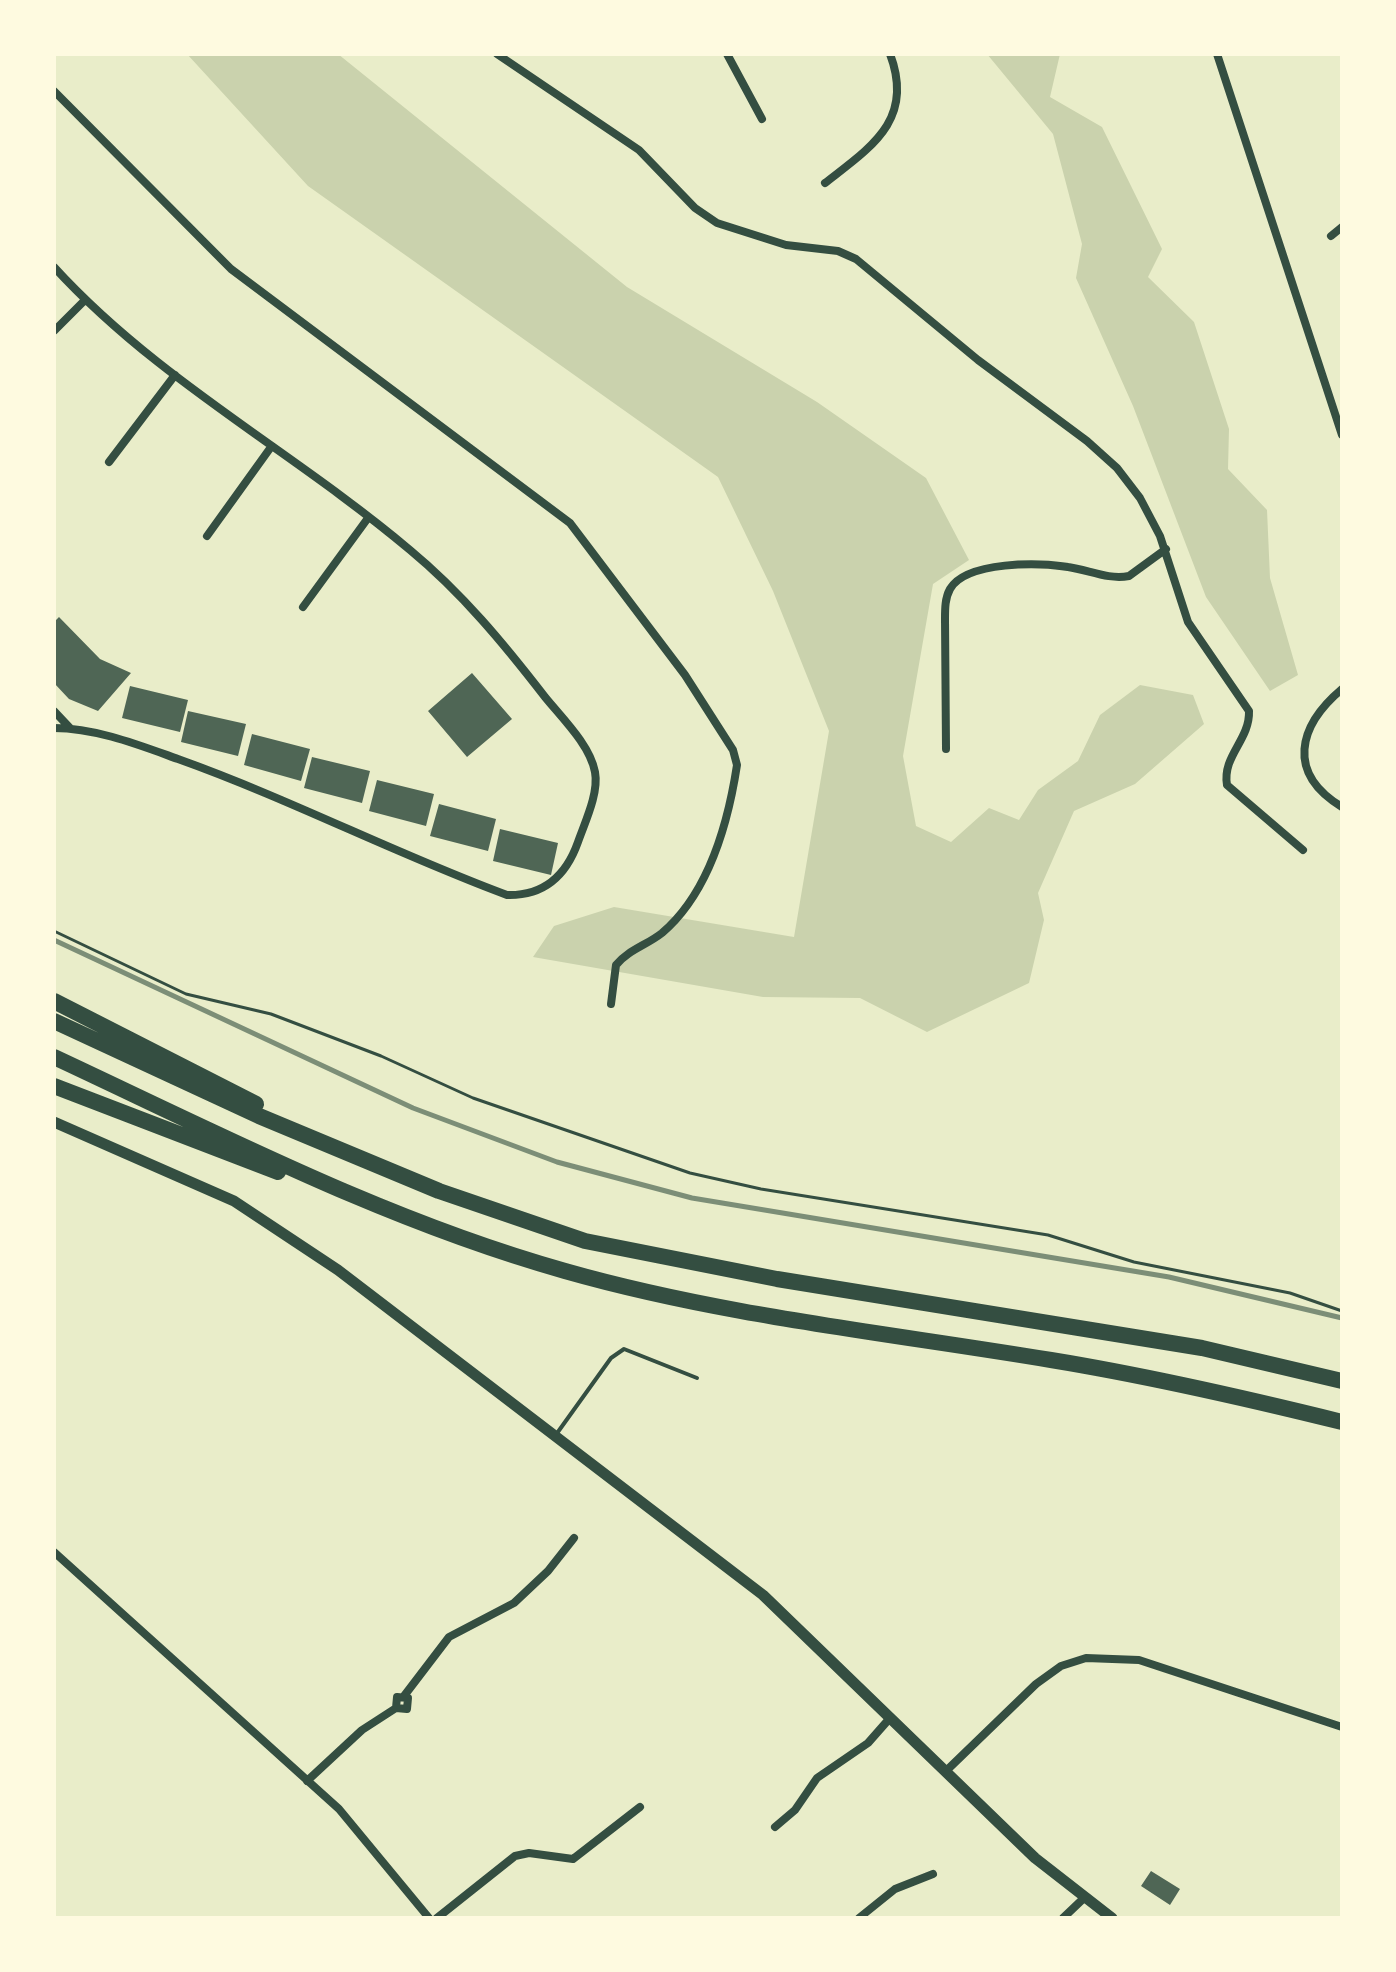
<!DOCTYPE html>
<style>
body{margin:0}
#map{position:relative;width:1396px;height:1972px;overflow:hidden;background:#e9edc9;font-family:Jost,sans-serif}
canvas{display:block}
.frame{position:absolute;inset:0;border:56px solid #fefae0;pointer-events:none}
</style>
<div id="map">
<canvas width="1396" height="1972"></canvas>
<div class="frame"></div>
</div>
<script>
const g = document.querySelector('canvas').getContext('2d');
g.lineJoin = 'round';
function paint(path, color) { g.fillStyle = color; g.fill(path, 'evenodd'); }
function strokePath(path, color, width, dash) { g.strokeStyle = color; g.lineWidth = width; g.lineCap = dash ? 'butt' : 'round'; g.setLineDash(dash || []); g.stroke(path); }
const green = new Path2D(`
 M187,54H338L627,287L817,402L926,478L969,560L933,584L903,756L916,826L951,842L989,808L1019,820L1038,790L1078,761L1100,715L1140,685L1193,695L1204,724L1135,784L1074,811L1038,893L1044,920L1029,983L927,1032L860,998L763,997L533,957L554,926L614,907L794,937L829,731L773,591L718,477L308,186Z
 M987,54H1060L1050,97L1102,127L1162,249L1148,277L1194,322L1229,429L1228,469L1267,510L1270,578L1298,675L1270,691L1206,597L1133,406L1076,278L1082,244L1053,134Z`);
const building = new Path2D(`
 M59,617L100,659L131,673L98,711L69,699L54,683V622Z
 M472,673L512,719L467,757L428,711Z
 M130,686L188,700L180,732L122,718Z
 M188,711L246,724L238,756L181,742Z
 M252,734L310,749L301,781L244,765Z
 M312,757L370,771L362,803L304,788Z
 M377,780L434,794L426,826L369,811Z
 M439,804L496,819L488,851L430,836Z
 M500,829L558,843L551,875L493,861Z
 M1151,1871L1180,1889L1170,1905L1141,1886Z`);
const path = new Path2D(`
 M54,931L186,994L271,1014L381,1056L473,1098L690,1173L761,1189L1048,1235L1134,1262L1290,1293L1342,1311`);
const service = new Path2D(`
 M555,1436L611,1358L624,1349L697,1378`);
const minor = new Path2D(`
 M497,54L639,150L695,208L717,223L786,245L838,251L856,259L978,360L1087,441L1117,468L1140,498L1160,536L1188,622L1249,711C1250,740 1222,756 1227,785L1303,850
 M727,54L762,119
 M1217,54L1342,435
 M54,91L231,269L570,523L685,675L733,750L737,765C728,824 709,893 662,933C647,945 628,950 616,965L611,1004
 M825,183C871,147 915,120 890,54
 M1331,236L1342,227
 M54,267C157,380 294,452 410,550C462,593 504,644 545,697C562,718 590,745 595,772C599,793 585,822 578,842C566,876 543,896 507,895C396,854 290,799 178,759C139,745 96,728 54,728
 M54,331L85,300
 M109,462L175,375
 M207,536L271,447
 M303,607L368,518
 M1342,689C1298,726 1286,773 1342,807
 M54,711L70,728
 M946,749L945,619C945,609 945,598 950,589C966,561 1041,562 1068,567C1089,570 1108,580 1129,576L1166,549
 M54,1552L339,1809L429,1918
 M404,1696L449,1637L514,1603L548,1571L574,1538
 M945,1772L1036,1684L1061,1666L1086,1658L1139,1660L1342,1727
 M307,1781L362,1730L396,1708L407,1709L408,1698L397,1697L396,1708
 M775,1827L795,1810L817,1778L868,1743L890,1718
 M437,1918L515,1856L529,1853L573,1859L640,1807
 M859,1918L895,1889L933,1874
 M1063,1918L1084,1898`);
const tertiary = new Path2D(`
 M54,1122L234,1201L338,1270L763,1595L1035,1858L1112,1918`);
const motorway = new Path2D(`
 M54,1001L256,1104
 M54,1021L259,1116L439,1191L585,1241L777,1279L1202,1348L1342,1381
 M54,1057C221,1135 387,1221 565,1271C723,1316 889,1333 1051,1360C1149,1376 1245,1398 1342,1422
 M54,1086L278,1172`);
const rail = new Path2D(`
 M54,940L413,1108L557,1162L692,1198L1169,1277L1342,1318`);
paint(green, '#cad2ad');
paint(building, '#4f6655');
strokePath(path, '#344e41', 3);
strokePath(service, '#344e41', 4);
strokePath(minor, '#344e41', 8);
strokePath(tertiary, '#344e41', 11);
strokePath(motorway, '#344e41', 16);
strokePath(rail, '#7c8e77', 5);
</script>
